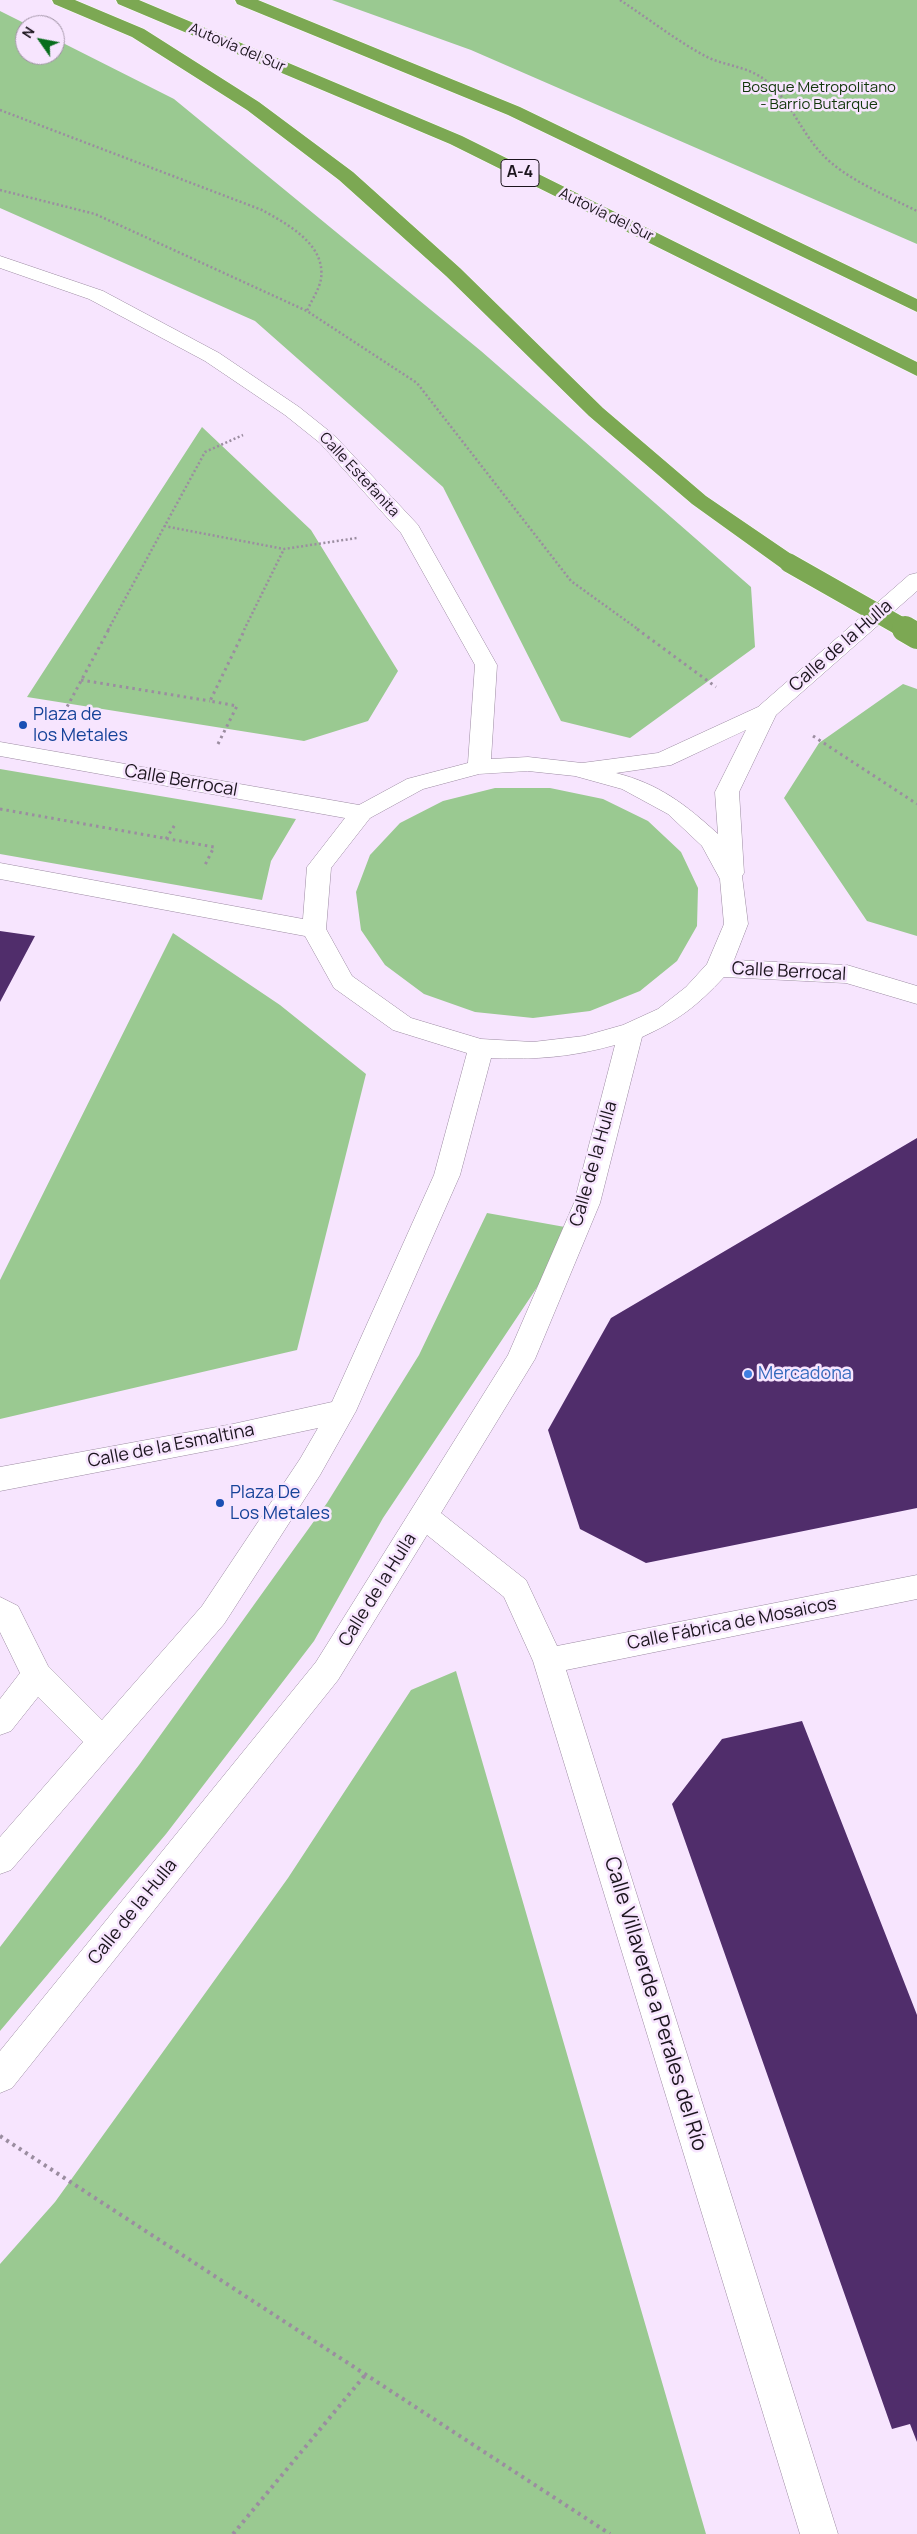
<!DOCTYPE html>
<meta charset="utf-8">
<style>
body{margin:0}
#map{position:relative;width:917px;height:2534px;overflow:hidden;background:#f7e5fe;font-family:Manrope,sans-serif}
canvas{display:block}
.north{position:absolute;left:15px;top:15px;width:50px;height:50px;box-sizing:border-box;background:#f7e5fe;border:1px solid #9f92a4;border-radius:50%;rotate:303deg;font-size:14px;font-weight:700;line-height:20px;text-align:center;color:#1c151e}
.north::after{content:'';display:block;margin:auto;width:18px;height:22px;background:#076d1c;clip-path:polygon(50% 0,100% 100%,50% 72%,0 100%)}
</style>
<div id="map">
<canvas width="917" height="2534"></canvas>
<div class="north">N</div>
</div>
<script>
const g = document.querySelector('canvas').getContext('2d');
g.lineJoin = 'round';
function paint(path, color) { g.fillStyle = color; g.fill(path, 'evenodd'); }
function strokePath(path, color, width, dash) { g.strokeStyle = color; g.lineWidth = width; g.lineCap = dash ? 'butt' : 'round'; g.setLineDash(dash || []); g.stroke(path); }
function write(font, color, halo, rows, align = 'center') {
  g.font = font + ' Manrope,sans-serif'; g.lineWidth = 5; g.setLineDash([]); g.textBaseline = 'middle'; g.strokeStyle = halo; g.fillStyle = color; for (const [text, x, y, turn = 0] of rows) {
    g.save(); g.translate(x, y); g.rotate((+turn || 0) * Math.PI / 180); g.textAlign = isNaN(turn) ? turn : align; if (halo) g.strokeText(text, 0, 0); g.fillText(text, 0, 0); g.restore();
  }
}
const green = new Path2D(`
 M332,0H917V244L471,50Z
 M0,11L28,25H25V55H55V39L174,99L481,351L751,587L755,647L630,738L561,721L443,487L255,321L0,208Z
 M202,427L311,530L398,671L368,721L304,741L27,697Z
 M903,684L917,689V936L867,921L784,798L819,743Z
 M0,769L296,819L271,861L262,900L0,854Z
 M495,788H550L603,799L648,821L681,852L698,888L697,926L677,961L640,991L590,1011L533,1018L475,1012L424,994L385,965L361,930L356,892L370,855L400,823L443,801Z
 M173,933L280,1005L366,1074L297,1350L0,1419V1280Z
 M487,1213L576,1229L383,1518L314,1641L166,1834L0,2031V1947L139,1765L327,1503L419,1355Z
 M456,1671L706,2534H0V2264L55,2202L288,1878L411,1690Z`);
const building = new Path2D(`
 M0,931L35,936L0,1002Z
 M917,1138V1508L646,1563L580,1529L548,1430L611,1318Z
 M802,1721L917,2015V2442L910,2424L892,2429L672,1804L722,1739Z`);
const pathFar2 = new Path2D(`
 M620,0C649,19 678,42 709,58C727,66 749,67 765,80C790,99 801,133 823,155C844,178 889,197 917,211
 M0,110L262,210C287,224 326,244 321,279C319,290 311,301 307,311
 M0,190L95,214L307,311L417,383L571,581L639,630
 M164,526L284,549L357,538
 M108,630L205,452L243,435
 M244,630L284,549`);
const pathFar1 = new Path2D(`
 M637,629L716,687
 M81,680L210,701
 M61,718L109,629
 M813,736L917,804
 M218,744L237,706L210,701L245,629
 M0,809L214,847L205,865
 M166,839L176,823`);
const path = new Path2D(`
 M0,2136L610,2534
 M233,2534L366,2374`);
const minor = new Path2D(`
 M0,256L103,291L219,353L299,407L334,435L418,525L497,665L491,759L528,757L582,763L658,753L758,707L909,575L917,573V591L776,715L739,792L744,873L742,876L748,924L734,960L847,965L917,986V1004L846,983L724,977C697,1006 679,1020 642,1037L600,1203L535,1359L441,1513L526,1580L557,1646L917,1575V1599L566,1670L838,2534H800L533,1661L504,1597L427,1535L338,1680L12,2088L0,2093V2051L316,1662L508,1355L574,1203L615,1045C572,1057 536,1060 491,1058L460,1175L356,1411L320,1475L224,1624L11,1870L0,1874V1837L83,1742L38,1697L11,1731L0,1735V1699L20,1673L0,1632V1597L18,1606L48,1666L102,1720L202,1606L300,1459L318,1428L233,1446L0,1491V1467L233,1424L332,1402L434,1175L467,1053L393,1030L334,988L305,936L0,879V863L303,919L307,867L345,818L0,756V742L359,805L407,779L468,763L475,665L401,533L320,443L285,415L205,361L89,299L0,268ZM746,730L715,792L718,834C685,804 659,784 616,773L671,765ZM528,771L575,776L622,789L668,814L702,846L720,879L724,924L707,964L686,987L658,1009L623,1025L584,1036L533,1042L481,1039L411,1018L352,976L326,929L331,868L370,818L423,789L479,774Z`);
const highway = new Path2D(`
 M52,0H75L144,29L259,102L353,172L460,268L603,408L706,496L797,558L800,563L797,568L789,569L781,568L692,504L589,416L446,276L339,180L247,110L132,37L54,4Z
 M116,0H139L462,136L917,362V376L450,144L118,4Z
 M235,0H258L520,107L917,299V312L508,115L237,4Z`);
const highwayBridgeFar1 = new Path2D(`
 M789,563L907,630`);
const highwayBridge = new Path2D(`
 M905,629L917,636`);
const markers = [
 [23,725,5,"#1a4fb4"],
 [748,1374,5,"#3f7fe0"],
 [220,1503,5,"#1a4fb4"]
];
const farStreetnames = [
 ["Autovía del Sur",237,48,23],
 ["Autovía del Sur",606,215,26],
 ["Calle Estefanita",359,475,47]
];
const farParknames = [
 ["Bosque Metropolitano",819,88],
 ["- Barrio Butarque",819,105]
];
const shields = [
 [520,173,38]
];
const shieldNames = [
 ["A-4",520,173]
];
const streetNames = [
 ["Calle de la Hulla",841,646,-41],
 ["Calle Berrocal",181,781,10],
 ["Calle Berrocal",789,972,3],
 ["Calle de la Hulla",594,1164,-74],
 ["Calle de la Esmaltina",171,1446,-11],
 ["Calle de la Hulla",378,1590,-58],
 ["Calle Fábrica de Mosaicos",732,1624,-11],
 ["Calle de la Hulla",133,1912,-51]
];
const transitNames = [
 ["Plaza de",33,715],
 ["los Metales",33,736],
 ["Plaza De",230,1493],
 ["Los Metales",230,1514]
];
const shopNames = [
 ["Mercadona",758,1374]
];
const nearStreetnames = [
 ["Calle Villaverde a Perales del Río",655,2004,73]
];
paint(green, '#9ac991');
paint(building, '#502d6b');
strokePath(minor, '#9c8ba2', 1);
strokePath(highway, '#fff', 1);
strokePath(pathFar2, '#9b8da0', 2.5, [2, 2.5]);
strokePath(pathFar1, '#9b8da0', 3, [2.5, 4]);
strokePath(path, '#9b8da0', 4, [3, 4.5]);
paint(minor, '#fff');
paint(highway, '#7ca853');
strokePath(highwayBridgeFar1, '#fff', 20, []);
strokePath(highwayBridge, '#fff', 27, []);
strokePath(highwayBridgeFar1, '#7ca853', 19);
strokePath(highwayBridge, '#7ca853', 26);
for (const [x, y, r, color] of markers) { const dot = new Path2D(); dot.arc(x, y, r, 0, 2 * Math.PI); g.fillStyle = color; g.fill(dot); strokePath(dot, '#f7e5fe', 2); }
write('15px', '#1c151e', '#f7e5fe', farStreetnames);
write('15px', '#11360a', '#f7e5fe', farParknames);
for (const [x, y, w] of shields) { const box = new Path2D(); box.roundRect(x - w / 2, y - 13.5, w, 27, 4); g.fillStyle = '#f7e5fe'; g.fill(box); strokePath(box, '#1c151e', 1); }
write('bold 16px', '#1c151e', null, shieldNames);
write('18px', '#1c151e', '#f7e5fe', streetNames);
write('18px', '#164399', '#f7e5fe', transitNames, 'left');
write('18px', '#366cbe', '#f7e5fe', shopNames, 'left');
write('21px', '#1c151e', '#f7e5fe', nearStreetnames);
</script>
